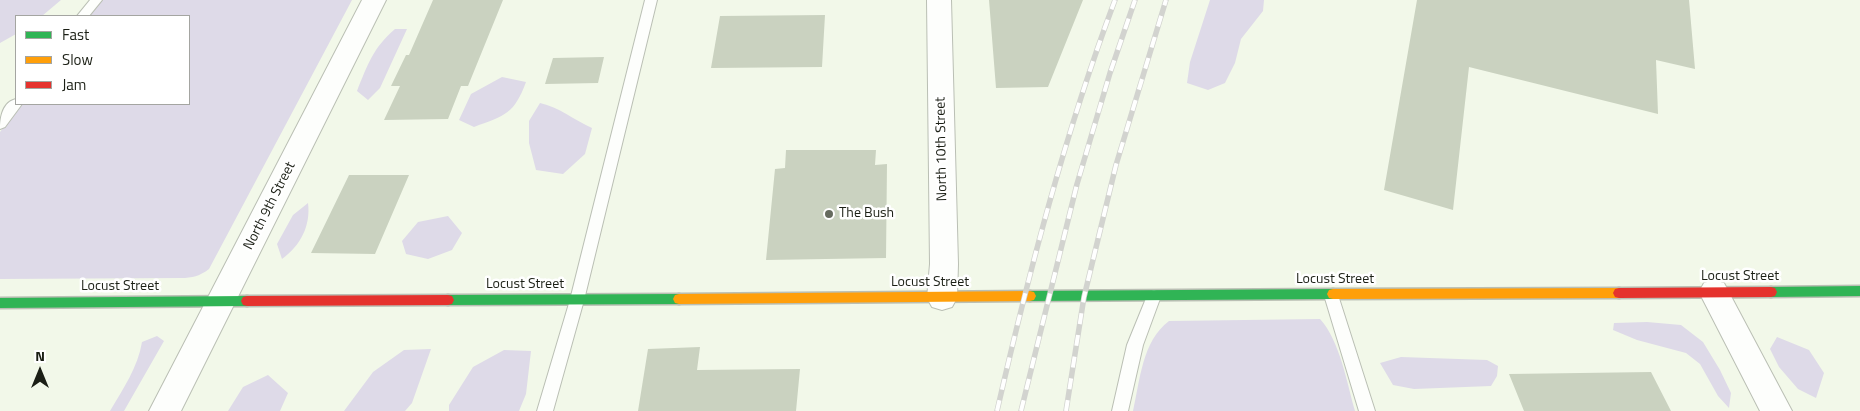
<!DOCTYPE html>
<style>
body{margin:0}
#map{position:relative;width:1860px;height:411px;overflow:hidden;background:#f2f8e9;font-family:"Titillium Web",sans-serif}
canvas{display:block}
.legend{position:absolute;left:15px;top:15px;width:175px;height:90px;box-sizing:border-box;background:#fff;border:1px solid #a4a5a1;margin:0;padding:6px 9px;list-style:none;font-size:15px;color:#1b1f15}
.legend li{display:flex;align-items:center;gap:10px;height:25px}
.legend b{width:25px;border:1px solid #a4a5a1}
.north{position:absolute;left:15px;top:346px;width:50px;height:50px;-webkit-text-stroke:4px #fff;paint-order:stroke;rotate:0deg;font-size:14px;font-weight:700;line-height:20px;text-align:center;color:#1b1f15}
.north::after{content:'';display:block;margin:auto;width:18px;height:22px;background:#1b1f15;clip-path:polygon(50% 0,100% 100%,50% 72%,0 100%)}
</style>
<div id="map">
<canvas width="1860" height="411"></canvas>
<ul class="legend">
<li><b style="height:6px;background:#30b455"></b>Fast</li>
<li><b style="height:6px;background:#ff9f0a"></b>Slow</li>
<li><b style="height:6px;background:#e5322d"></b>Jam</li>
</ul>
<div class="north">N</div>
</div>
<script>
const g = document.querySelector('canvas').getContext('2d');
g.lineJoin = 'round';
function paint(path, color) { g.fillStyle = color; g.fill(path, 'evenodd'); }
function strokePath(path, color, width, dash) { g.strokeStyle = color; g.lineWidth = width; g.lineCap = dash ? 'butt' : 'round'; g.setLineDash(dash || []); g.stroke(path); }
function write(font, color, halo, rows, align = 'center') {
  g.font = font + ' "Titillium Web",sans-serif'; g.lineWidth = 5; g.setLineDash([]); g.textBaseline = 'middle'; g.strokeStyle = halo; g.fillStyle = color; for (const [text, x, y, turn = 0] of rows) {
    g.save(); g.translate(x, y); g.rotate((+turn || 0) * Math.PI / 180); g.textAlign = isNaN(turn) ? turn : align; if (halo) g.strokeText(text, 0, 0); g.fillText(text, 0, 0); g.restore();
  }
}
const green = new Path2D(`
 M0,0H61L42,16H16V34L0,43Z
 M101,0H352L209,269C200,276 192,278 181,278L0,279V132L21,104H189V16H89Z
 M1210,0H1264L1263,11L1241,39L1235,63L1225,83L1208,90L1187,83L1190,62Z
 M395,29H407L380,88L368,100L357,91C368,64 373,48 395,29Z
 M502,77L526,82C514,114 506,115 474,127L459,120L471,94Z
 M540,103C559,107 574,120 592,128L585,154L563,174L536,170L529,143V121Z
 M308,203C311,226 300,246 282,259L277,244L293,215Z
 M448,216L462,233L452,250L428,259L406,254L402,241L418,222Z
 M1320,319C1340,341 1347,383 1355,411H1133C1140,381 1142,341 1169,321Z
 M1647,322L1681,325L1703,342L1720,370L1731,393L1729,408L1718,396L1700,364L1686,353L1637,340L1613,330L1614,323Z
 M157,336L164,341L124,411H110C123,389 138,367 142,342Z
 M1777,337L1809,350L1824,373L1816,398L1798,389L1779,367L1770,349Z
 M431,349L412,403L405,411H344L373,372L404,350Z
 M504,350L531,351L526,394L519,411H449V405L473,367Z
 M1401,357L1487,360L1498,366L1497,376L1491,386L1414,389L1393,385L1380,363Z
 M268,375L288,393L280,411H228L243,387Z`);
const building = new Path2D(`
 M433,0H503L468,86H461L448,119L384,120L400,86H391L406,55H409Z
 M989,0H1083L1048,87L996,88Z
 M1417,0H1689L1695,69L1656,60L1658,114L1469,67L1453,210L1384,190Z
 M825,15L822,67L711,68L720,16Z
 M604,57L598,83L545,84L553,58Z
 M786,150H876L875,165L887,164L886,258L766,260L775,169L785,168Z
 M349,175H409L375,254L311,253Z
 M700,347L697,370L800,369L796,411H638L648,349Z
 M1651,372L1671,411H1524L1509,374Z`);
const lane = new Path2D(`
 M90,0H102L89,16H77Z
 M645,0H657L584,300L553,411H537L570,300Z
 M16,99V104H22L5,127L0,129C0,117 3,102 16,99Z
 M1331,289L1336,291L1338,295L1375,411H1359L1324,295L1326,291Z
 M1154,290L1159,292L1161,296L1143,345L1128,411H1112L1127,345L1147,296L1149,292Z`);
const street = new Path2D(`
 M362,0H386L181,411H149Z
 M927,0H951L958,264L957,298L952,307L942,310L932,307L927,298L930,264Z
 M1714,280L1724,283L1792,411H1760L1699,292L1704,283Z`);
const fast = new Path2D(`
 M1860,286V296L1771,297L1767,296L1765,292L1767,288L1771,287Z
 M1333,289L1337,290L1339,294L1337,298L1333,299L1030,301L1026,300L1024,296L1026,292L1030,291Z
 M679,294L683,295L685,299L683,303L679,304L448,305L444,304L442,300L444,296L448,295Z
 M247,296L251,297L253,301L251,305L247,306L0,308V298Z`);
const slow = new Path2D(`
 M1619,288L1623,289L1625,293L1623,297L1619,298L1333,299L1329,298L1327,294L1329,290L1333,289Z
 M1030,291L1034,292L1036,296L1034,300L1030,301L679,304L675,303L673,299L675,295L679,294Z`);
const jam = new Path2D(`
 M1771,287L1775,288L1777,292L1775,296L1771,297L1619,298L1615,297L1613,293L1615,289L1619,288Z
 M448,295L452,296L454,300L452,304L448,305L247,306L243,305L241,301L243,297L247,296Z`);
const rail = new Path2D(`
 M997,411C1029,272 1065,133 1115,0
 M1021,411L1077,184L1110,73L1135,0
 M1066,411L1084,297L1116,165L1166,0`);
const markers = [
 [829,214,5,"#666b5f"]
];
const streetNames = [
 ["North 10th Street",942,149,-91],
 ["North 9th Street",270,206,-63],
 ["Locust Street",1740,277],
 ["Locust Street",1335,280],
 ["Locust Street",930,283],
 ["Locust Street",525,285],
 ["Locust Street",120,287]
];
const poiNames = [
 ["The Bush",839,214]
];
paint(green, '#dedae8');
paint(building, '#cad2c0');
strokePath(lane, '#babfb4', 2);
strokePath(street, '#babfb4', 2);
strokePath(fast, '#babfb4', 3);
strokePath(slow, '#babfb4', 3);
strokePath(jam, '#babfb4', 3);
paint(lane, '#fdfefc');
paint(street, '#fdfefc');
paint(fast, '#30b455');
paint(slow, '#ff9f0a');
paint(jam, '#e5322d');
strokePath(rail, '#d2d3cf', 5.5);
strokePath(rail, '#fff', 4, [11]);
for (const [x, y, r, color] of markers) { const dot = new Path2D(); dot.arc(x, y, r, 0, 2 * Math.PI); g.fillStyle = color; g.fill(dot); strokePath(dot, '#fff', 2); }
write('14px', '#1b1f15', '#fff', streetNames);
write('14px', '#1b1f15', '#fff', poiNames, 'left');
</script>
